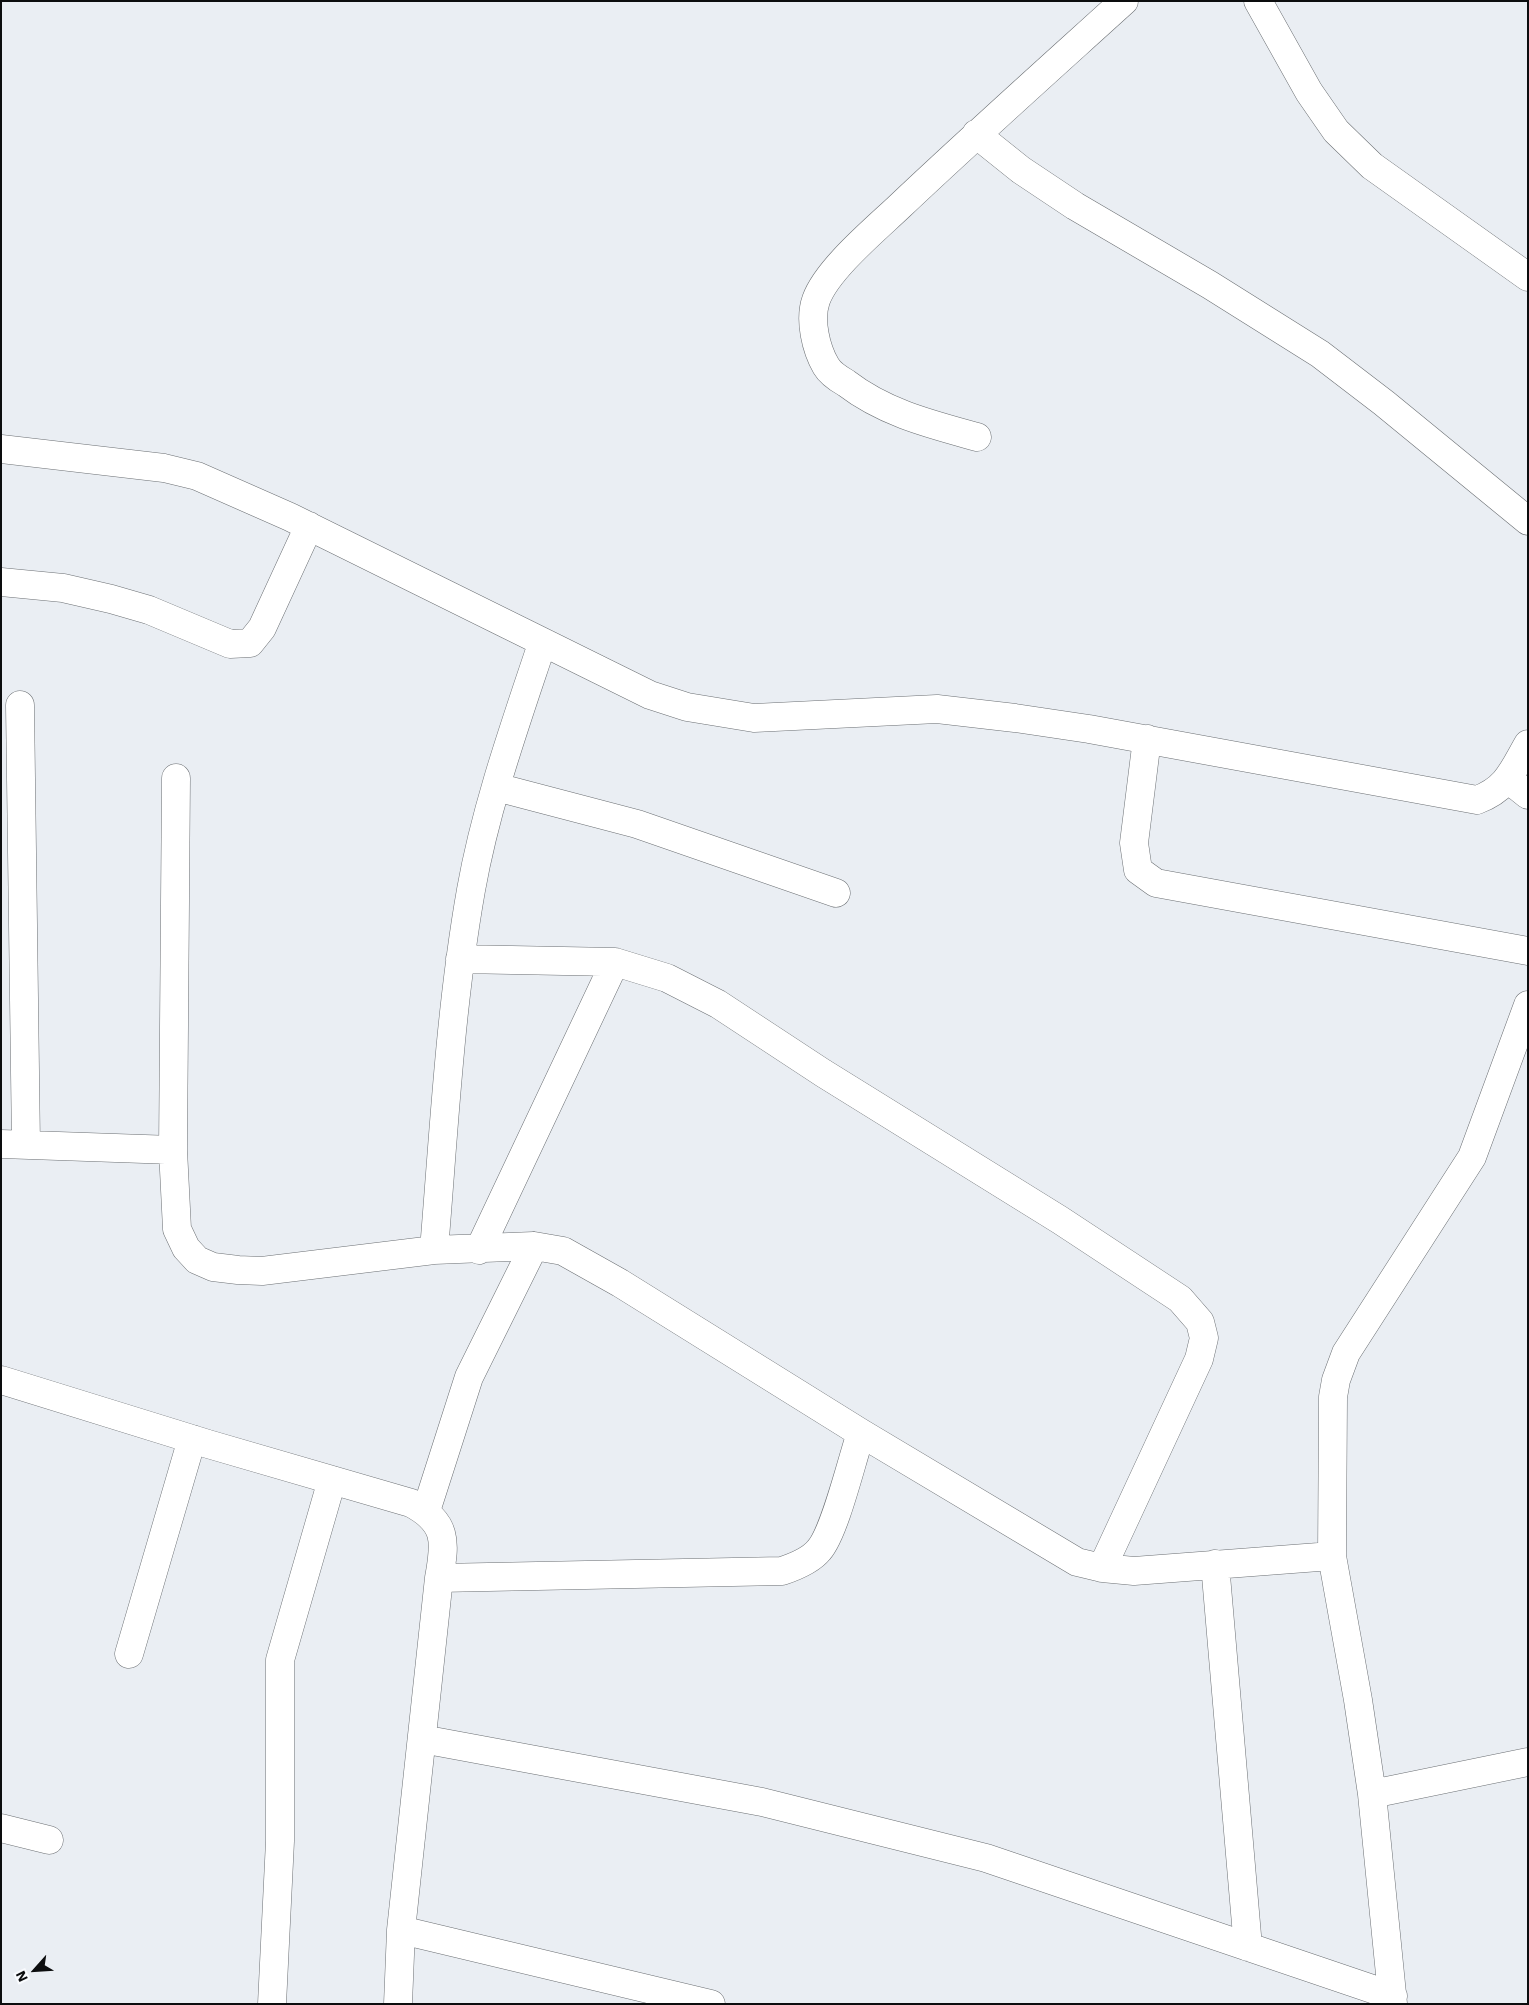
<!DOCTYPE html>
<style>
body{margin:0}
#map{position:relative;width:1529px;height:2005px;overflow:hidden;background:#eaeef3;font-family:"Work Sans",sans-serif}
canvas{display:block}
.frame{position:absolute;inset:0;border:2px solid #0c0d0e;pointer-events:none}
.north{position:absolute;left:10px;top:1945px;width:50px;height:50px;-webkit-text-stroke:4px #f9fbfe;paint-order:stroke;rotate:244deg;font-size:14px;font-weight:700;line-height:20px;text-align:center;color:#0c0d0e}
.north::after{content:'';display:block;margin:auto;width:18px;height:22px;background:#0c0d0e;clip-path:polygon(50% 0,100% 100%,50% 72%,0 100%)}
</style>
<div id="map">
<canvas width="1529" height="2005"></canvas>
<div class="frame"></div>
<div class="north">N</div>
</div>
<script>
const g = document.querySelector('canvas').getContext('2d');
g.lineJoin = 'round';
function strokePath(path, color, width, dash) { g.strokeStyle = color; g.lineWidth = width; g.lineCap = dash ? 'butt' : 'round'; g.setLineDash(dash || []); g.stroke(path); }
const street = new Path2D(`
 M1258,1L1309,92L1336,131L1372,166L1528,277
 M976,134L1021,170L1075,206L1210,285L1320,354L1384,403L1528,521
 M977,437C930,424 885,413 846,383C839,379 830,373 826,366C816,349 809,320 816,300C827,269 877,228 901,205C974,136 1049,69 1124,1
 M1,449L164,468L197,476L290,517L650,695L687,707L754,718L937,709L1015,718L1089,729L1477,800C1507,789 1513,770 1528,744
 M1,582L63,588L111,599L149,610L230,644L250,643L262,628L309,526
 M20,705L26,1145
 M1147,739L1134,843L1138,870L1156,883L1528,951
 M176,778L173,1150L177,1229L186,1248L197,1260L213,1267L238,1270L262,1271L434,1250L534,1246L563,1251L620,1283L861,1433L1077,1562L1102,1568L1134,1571L1332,1556
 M1508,779L1528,795
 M496,787L637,824L836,893
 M460,959L615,962L667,978L718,1004L823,1073L1060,1220L1180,1299L1200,1322L1204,1338L1199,1359L1102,1568
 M1,1144L173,1150
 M434,1250C444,1130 450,1009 471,890C486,806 515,725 542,644
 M479,1250L615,962
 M1,1380L208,1444L411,1503C447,1522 446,1541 439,1578L401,1930L398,2004
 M426,1511L469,1377L534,1246
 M1215,1564L1248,1947
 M439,1578L782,1571C794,1567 811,1560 819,1550C835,1532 852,1459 861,1433
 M129,1654L192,1439
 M422,1739L762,1802L986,1858L1393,1996
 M1372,1794L1528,1762
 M1,1828L49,1840
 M401,1930L711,2004
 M272,2004L280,1841V1660L332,1480
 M1393,2004L1372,1794L1358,1700L1332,1556L1333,1397L1336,1380L1346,1353L1472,1157L1528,1005`);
strokePath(street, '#6b6f73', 29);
strokePath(street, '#fff', 28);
</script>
